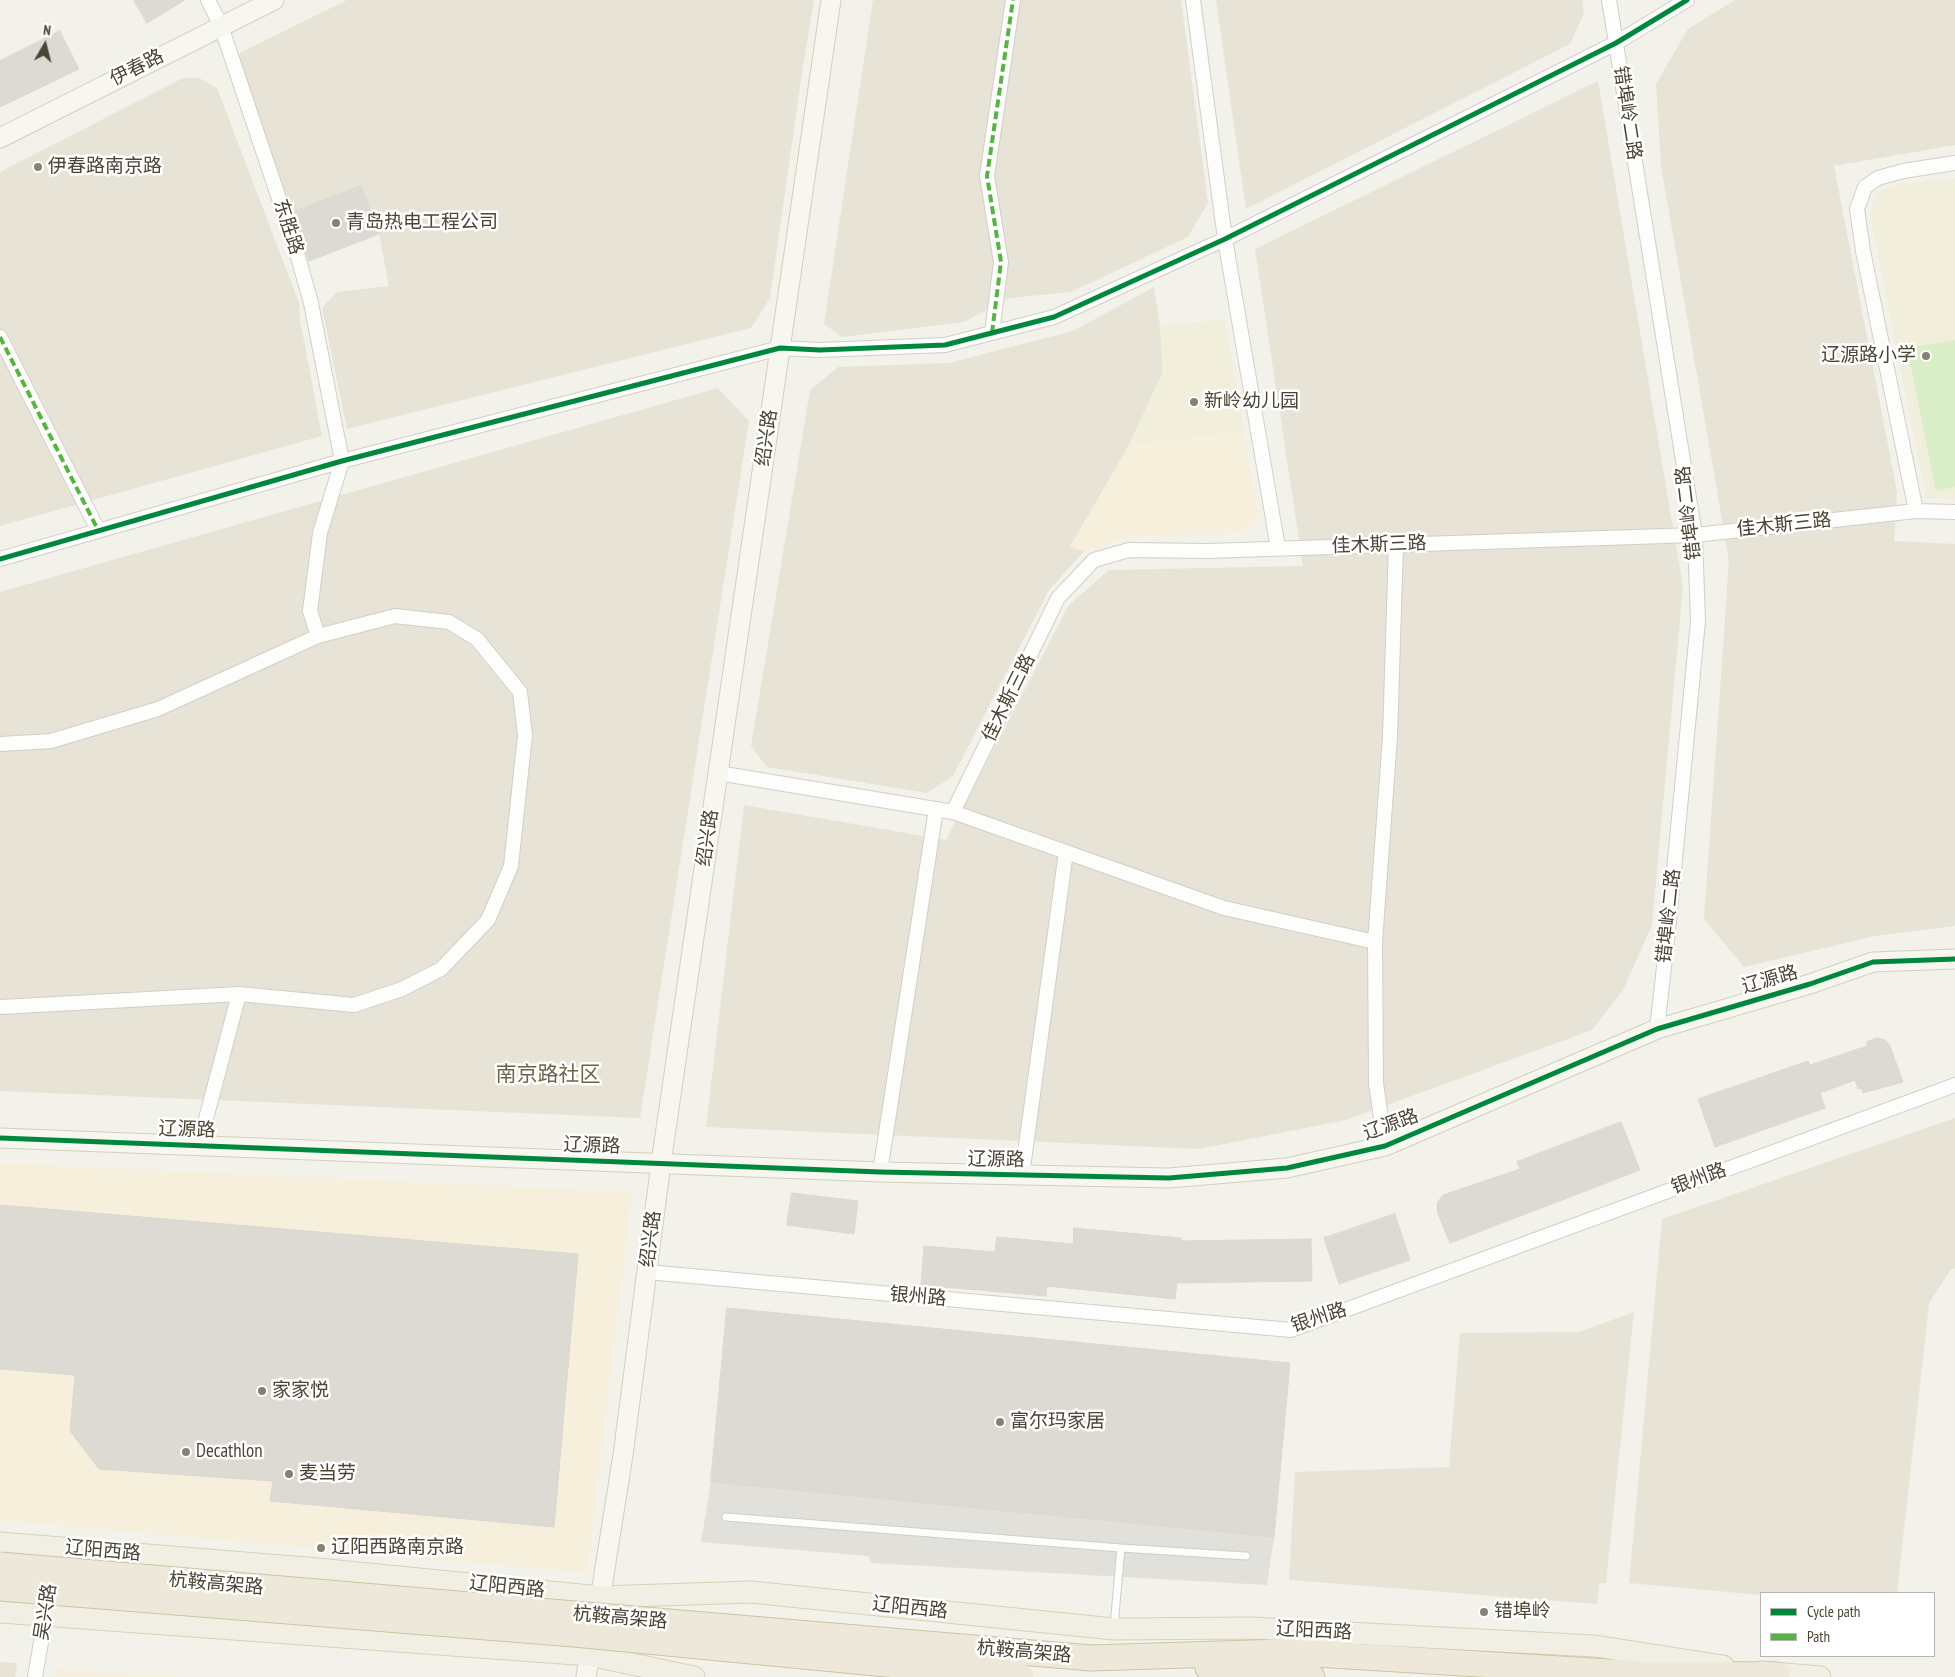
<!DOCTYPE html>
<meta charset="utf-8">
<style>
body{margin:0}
#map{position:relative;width:1955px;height:1677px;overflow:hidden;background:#f2f1ea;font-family:"PT Sans Narrow",sans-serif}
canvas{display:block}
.legend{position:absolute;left:1760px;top:1592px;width:175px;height:65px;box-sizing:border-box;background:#fff;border:1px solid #b7b5ae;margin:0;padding:6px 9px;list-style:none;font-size:15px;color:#4a4535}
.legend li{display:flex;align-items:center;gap:10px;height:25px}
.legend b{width:25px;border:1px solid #b7b5ae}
.north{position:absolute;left:20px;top:20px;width:50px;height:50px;-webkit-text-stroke:4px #fff;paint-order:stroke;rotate:8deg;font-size:14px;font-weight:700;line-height:20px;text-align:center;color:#4a4535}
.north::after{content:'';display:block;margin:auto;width:18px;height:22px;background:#4a4535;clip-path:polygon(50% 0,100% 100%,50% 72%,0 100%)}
</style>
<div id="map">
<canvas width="1955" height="1677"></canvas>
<ul class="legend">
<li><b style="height:6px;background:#00873e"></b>Cycle path</li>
<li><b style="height:6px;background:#57b346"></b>Path</li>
</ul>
<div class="north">N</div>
</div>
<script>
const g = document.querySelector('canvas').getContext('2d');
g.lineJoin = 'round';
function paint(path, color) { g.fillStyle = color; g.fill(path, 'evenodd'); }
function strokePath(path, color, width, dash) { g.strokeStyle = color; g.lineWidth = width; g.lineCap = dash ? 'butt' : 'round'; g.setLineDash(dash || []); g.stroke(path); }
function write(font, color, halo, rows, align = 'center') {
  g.font = font + ' "PT Sans Narrow","Noto Sans SC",sans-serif'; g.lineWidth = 5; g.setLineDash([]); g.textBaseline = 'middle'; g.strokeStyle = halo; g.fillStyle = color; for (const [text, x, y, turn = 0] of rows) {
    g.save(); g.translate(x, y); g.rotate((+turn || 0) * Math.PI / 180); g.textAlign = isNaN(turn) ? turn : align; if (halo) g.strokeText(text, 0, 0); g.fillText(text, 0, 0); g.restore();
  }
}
const residential = new Path2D(`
 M347,0H814L801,79L770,298L751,328L347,429L322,308L337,292L389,286L379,234L361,187L293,212L236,64L240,53Z
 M873,0H1181L1208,203L1188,237L1071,292L1010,298L964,322L842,337L824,324Z
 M1216,0H1582L1584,13L1570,44L1246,209Z
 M1735,0H1955V145L1834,166L1897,492L1894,541L1955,544V926L1875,936L1744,967L1704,919L1729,561L1661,166L1656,84L1688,29Z
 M183,78H199L217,88L299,303L300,320L322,436L0,526V172Z
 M1598,81L1683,587L1652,925L1623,990L1592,1030L1346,1120L1199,1149L706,1127L744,805L946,840L1069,605L1109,570L1303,566L1255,249Z
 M1154,287L1160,326L1163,372L1129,445L1070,547L1084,551L1049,590L953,776L927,793L767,767L751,746L810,390L838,367L949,363L1073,331Z
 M718,388L749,421L640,1118L0,1091V592Z
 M1955,1118V1269H1951L1929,1303L1897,1593H1761V1595L1629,1583L1662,1219Z
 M1634,1312L1606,1583H1599L1597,1604L1289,1580L1295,1472L1449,1467L1460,1333L1579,1332Z
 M0,1662L17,1663L15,1677H0Z`);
const commercial = new Path2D(`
 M1244,432L1259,518L1243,533L1130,536L1084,551L1070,547L1129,445Z
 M0,1163L632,1192L587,1573L0,1520Z
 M56,1669L208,1676L54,1677Z`);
const education = new Path2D(`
 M1955,178V499L1926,498L1870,214L1876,194L1896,184Z
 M1225,319L1244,432L1129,445L1163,372L1160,326Z`);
const green = new Path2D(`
 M1955,340V487L1936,491L1907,348Z`);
const parking = new Path2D(`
 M711,1482L1274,1537L1267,1585L871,1563L869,1556L701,1542Z`);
const building = new Path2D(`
 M134,0H185L147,23Z
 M60,31L79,69L0,107V61Z
 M361,186L379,234L309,261L293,212Z
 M1877,1038L1885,1040L1890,1046L1903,1082L1863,1093L1861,1088L1858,1089L1855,1080L1820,1093L1825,1108L1715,1147L1698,1099L1808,1061L1810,1065L1867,1046V1042Z
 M1621,1122L1640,1170L1450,1243L1438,1214L1437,1203L1443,1195L1520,1169L1517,1162Z
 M792,1193L858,1201L854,1234L787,1225Z
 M0,1205L578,1254L554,1527L270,1501L273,1481L99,1469L70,1431L75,1375L0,1369Z
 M1395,1214L1410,1260L1339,1284L1324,1238Z
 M1074,1228L1181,1238V1241L1311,1239L1312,1281L1177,1283L1175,1299L1047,1286L1046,1296L921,1285L924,1246L995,1252L997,1237L1073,1244Z
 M727,1308L1290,1363L1274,1537L711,1482Z`);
const lane = new Path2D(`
 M726,1517L1121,1548L1246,1556
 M1114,1626L1121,1548`);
const street = new Path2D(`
 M208,0L221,26L295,246L311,303L342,461L320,533L310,611L318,636
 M1193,0L1225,239L1278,548
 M1609,0L1695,535L1698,621L1668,932L1657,1029
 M992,333L1001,262L987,176L1013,0
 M0,337L98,530
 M1916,511L1863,251L1857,209L1865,187L1878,178L1903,171L1955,163
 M0,559L342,461L780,348L820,350L945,345L1054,317L1225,239L1616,43L1687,0
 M0,744L51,741L158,709L318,636L395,616L449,622L477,639L520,692L525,735L511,866L488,920L441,969L402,989L354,1005L239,994L0,1007
 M718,773L953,812L1224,908L1375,942
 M953,812L1058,598L1094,560L1129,550L1208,551L1695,535L1916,511L1955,512
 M199,1145L239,994
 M1385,1146L1376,1083L1375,942L1390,737L1396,544
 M880,1172L936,809
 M1022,1175L1066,852
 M647,1272L1291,1330L1955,1085
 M35,1677L47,1607`);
const secondary = new Path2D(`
 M0,138L274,0
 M0,1138L880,1172L1169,1178L1287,1168L1385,1146L1657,1029L1810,984L1873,962L1955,959
 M598,1612L623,1455L661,1163L831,0
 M586,1677L592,1641`);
const primary = new Path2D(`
 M0,1543L318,1569L600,1597L751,1592L1114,1629L1252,1628L1595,1646L1723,1666
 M0,1612L589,1655L694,1677
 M1761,1672L1820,1677`);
const highway = new Path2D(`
 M1091,1658L1282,1652L1642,1674L1777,1675
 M1208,1668L1312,1677`);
const highwayBridge = new Path2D(`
 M0,1565L1091,1658
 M0,1588L574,1634L1021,1677`);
const quiet = new Path2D(`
 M992,333L1001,262L987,176L1013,0
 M0,337L98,530`);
const cycleway = new Path2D(`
 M0,559L342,461L780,348L820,350L945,345L1054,317L1225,239L1616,43L1687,0
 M0,1138L880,1172L1169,1178L1287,1168L1385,1146L1657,1029L1810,984L1873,962L1955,959`);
const markers = [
 [38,167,5,"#858174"],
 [336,223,5,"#858174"],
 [1926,356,5,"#858174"],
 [1194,402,5,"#858174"],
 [262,1391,5,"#858174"],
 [1000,1422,5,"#858174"],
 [186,1452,5,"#858174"],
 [289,1474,5,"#858174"],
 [321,1548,5,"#858174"],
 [1484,1612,5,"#858174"]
];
const streetNames = [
 ["伊春路",137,68,-27],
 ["错埠岭二路",1627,113,81],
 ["东胜路",288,227,72],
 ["绍兴路",767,438,-82],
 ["错埠岭二路",1689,513,-97],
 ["佳木斯三路",1784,525,-6],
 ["佳木斯三路",1379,545,-2],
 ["佳木斯三路",1009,698,-64],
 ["绍兴路",708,838,-82],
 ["错埠岭二路",1669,916,-84],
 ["辽源路",1770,980,-16],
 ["辽源路",1391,1125,-20],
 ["辽源路",187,1130,2],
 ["辽源路",592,1146,2],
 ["辽源路",996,1160,1],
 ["银州路",1699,1179,-20],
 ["绍兴路",651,1239,-83],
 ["银州路",918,1297,5],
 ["银州路",1319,1318,-18],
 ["辽阳西路",103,1551,5],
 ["杭鞍高架路",216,1584,5],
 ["辽阳西路",507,1587,6],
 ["辽阳西路",910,1608,6],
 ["吴兴路",46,1612,-81],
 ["杭鞍高架路",620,1618,5],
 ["辽阳西路",1314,1631,3],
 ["杭鞍高架路",1024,1652,5]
];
const poiNames = [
 ["伊春路南京路",48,167],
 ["青岛热电工程公司",346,223],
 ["辽源路小学",1916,356,"right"],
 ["新岭幼儿园",1204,402],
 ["家家悦",272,1391],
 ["富尔玛家居",1010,1422],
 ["Decathlon",196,1452],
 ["麦当劳",299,1474],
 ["辽阳西路南京路",331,1548],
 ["错埠岭",1494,1612]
];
const quarterNames = [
 ["南京路社区",548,1075]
];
paint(residential, '#e7e4d7');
paint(commercial, '#f6efdc');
paint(education, '#f1eedc');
paint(green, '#daefc7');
paint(parking, '#e1e0da');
paint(building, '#dcdad3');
strokePath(building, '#dbd8d0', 1);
strokePath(lane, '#d0cfc8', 9);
strokePath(street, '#d0cfc8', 16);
strokePath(secondary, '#d2d0c0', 21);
strokePath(primary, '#d6d2b6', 23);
strokePath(highway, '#cdc4a2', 27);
strokePath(lane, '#fdfdfc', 7);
strokePath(street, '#fdfdfc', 14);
strokePath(secondary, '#f7f6ef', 19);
strokePath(primary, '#f1efe4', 21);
strokePath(highway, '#ede8d9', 25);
strokePath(highwayBridge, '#cdc4a2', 27, []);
strokePath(highwayBridge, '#ede8d9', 25);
strokePath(quiet, '#57b346', 4, [8, 4]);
strokePath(cycleway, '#00873e', 5);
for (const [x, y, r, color] of markers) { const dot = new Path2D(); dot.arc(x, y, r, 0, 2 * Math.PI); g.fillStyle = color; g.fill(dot); strokePath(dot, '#fff', 2); }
write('19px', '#4a4535', '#fff', streetNames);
write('19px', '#4a4535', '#fff', poiNames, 'left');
write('21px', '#6e654b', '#fff', quarterNames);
</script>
